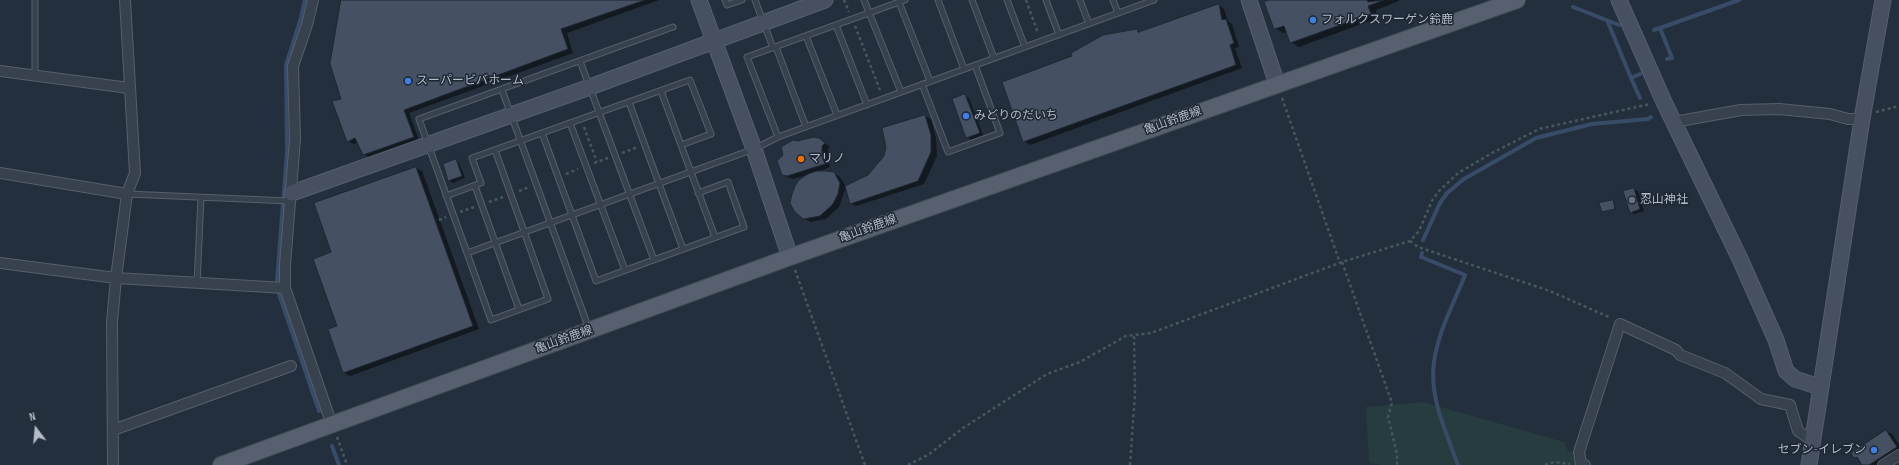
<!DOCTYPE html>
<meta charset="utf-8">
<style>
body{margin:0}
#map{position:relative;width:1899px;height:465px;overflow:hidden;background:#242f3e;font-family:"Sofia Sans Condensed",sans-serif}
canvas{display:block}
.north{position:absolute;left:16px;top:409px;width:40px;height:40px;-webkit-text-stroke:3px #1d2633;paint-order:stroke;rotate:344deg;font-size:11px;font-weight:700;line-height:16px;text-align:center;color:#b4bcc9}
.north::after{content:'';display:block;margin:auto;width:14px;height:18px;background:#b4bcc9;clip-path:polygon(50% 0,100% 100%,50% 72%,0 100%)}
</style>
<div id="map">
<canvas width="1899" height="465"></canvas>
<div class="north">N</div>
</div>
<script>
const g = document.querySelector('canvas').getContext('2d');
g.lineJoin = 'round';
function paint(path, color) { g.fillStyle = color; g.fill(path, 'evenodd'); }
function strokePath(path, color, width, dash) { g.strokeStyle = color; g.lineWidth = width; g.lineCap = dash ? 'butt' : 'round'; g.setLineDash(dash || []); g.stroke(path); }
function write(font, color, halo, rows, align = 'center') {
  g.font = font + ' "Sofia Sans Condensed","Noto Sans JP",sans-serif'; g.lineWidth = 3; g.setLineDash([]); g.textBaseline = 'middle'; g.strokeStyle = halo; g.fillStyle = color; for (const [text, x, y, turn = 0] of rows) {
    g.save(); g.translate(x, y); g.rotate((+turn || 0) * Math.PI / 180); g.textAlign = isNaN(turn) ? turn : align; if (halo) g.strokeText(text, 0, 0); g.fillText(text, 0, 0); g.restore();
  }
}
const green = new Path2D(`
 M1423,402L1564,442L1568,451L1575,452L1579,465H1380L1369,463L1366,407Z`);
const shadow = new Path2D(`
 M342,0H659L567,33L573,53L409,113L419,140L370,158L364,154L359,142L354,144L348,141L342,99Z
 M1272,0H1399V1L1376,10L1378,18L1299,47L1291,42L1287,32L1283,33L1275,28Z
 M1219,5L1224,9L1228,21L1232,24L1239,47L1235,48L1242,68L1030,145L1024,141L1073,56L1137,30L1140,32Z
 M965,96L969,98L983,135L971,140L967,137Z
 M925,116L931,119L936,138L937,156L924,184L856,206L850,203L869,176Z
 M819,139L830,147L828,149V160L830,167L815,173H834L840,177L846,187L839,207L826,219L810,222L798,214L810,174L793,179L782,175L784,155L794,141Z
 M456,160L459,163L465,178L453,183L449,180Z
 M416,168L422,171L479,329L350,376L344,373L330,329L338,327L333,253Z
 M1634,189L1638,191L1644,211L1634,214L1630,212Z
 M1612,201L1616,209L1603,212Z
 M1886,431L1892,434L1899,445V453L1880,465H1863L1852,453Z`);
const stream = new Path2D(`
 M1573,7L1619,25
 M1607,20L1631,78
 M1654,30L1660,28
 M1667,59L1672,58L1660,28L1739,0
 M1640,98L1631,78L1640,74
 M1423,240L1440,203L1447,193L1464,179L1536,138L1592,124L1648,119L1651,117
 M1422,253L1421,257L1465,275C1454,303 1438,332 1434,362C1429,397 1446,432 1458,465
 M277,281L287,152L286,65L300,21L305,0
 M279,294L319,411
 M332,446L339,465`);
const building = new Path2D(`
 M341,0H645L561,29L568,49L404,110L414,137L363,155L355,138L347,142L332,101L341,99L330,64Z
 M1269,0H1367L1368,2L1384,0L1368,6L1371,14L1290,43L1284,26L1274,29L1264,2Z
 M1219,4L1222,20L1226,19L1234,43L1230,45L1236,65L1023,142L1002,82L1072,56L1071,53L1103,35L1137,29L1138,32Z
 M965,94L980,133L966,138L952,99Z
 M925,115L931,135V152L918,181L850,204L845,186L868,175L884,156L886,147L882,128Z
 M814,137L819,138L825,143L822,146V156L825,164L787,176L782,175L777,161L783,155L781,147L793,140L797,141Z
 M456,159L462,176L448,181L443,164Z
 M416,167L473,326L343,373L328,329L337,326L313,259L331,252L314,203Z
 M817,171H826L834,172L840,183L838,194L833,204L820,216L803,219L794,211L790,203L792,194L795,186L799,180L808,174Z
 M1634,188L1640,209L1630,213L1623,191Z
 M1613,200L1615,209L1602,212L1599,203Z
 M1886,430L1897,447L1869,465H1862L1857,457L1854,458L1851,453Z`);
const path = new Path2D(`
 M844,0L849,12
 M1026,0L1038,33
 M855,26L880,90
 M1282,98L1340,263
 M1876,112L1899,106
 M584,127L597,162
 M622,153L638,147
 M594,163L608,158
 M566,174L578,169
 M519,191L529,187
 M489,202L503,197
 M460,212L474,207
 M439,220L446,217
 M1410,241L1418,247L1550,291L1611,318
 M1342,262L1392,403L1388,417L1397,454V465
 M795,270L865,465
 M337,437L347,465
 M908,465L928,455L963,428L1047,374L1080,362L1126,336L1151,333L1342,262L1410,241L1419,231L1432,201L1438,192L1458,173L1492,153L1539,129L1650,104
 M1130,465L1135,394L1134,335
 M1545,465L1554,462L1570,464`);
const lane = new Path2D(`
 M35,0V76
 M725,0L727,5L742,0
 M755,0L773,48
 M864,0L901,92
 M938,0L964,69
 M972,0L994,58
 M1007,0L1025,47
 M1046,0L1059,35
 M1080,0L1089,24
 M1113,0L1118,13
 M899,2L930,81
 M836,25L867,105
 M806,36L837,115
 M776,47L806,127
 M580,61L654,260
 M922,84L948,152L1000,133L975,65
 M502,90L589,329
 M661,91L715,237
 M629,102L683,249
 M570,123L625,270
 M542,133L596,281L744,227L728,182L698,193
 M778,137L747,57L905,0
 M495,150L548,299L491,320L419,119L673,27
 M475,186L519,309
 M127,194L290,201
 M446,196L481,183L472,158L690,80L711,134L681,145
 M467,253L754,149L778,137L1154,0
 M197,284L201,198`);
const street = new Path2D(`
 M313,0L307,25L293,66L295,139L285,265V288L332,425
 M0,71L129,88
 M1674,122L1741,110L1779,109L1830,114L1848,119H1862
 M0,173L127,194
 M0,263L116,278L127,194L135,173L125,0
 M113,430L291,366
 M113,465L112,322L116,278L285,288
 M1585,465L1581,464L1579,452L1620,324L1676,350L1680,355L1725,373L1761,399L1790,405L1798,431L1813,441
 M1883,465L1899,455`);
const secondary = new Path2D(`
 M699,0L754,149L790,257
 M1249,0L1277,84
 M1619,0L1664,102L1740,259L1776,340L1786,371L1795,379L1820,387
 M292,193L590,87L825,0
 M1809,465L1862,119L1883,0`);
const primary = new Path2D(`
 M221,465L790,257L1517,0`);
const markers = [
 [1313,20,4,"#3f7fe0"],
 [408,81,4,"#3f7fe0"],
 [966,116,4,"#3f7fe0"],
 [801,159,4,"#e8710a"],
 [1632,200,4,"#6b7280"],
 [1874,450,4,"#3f7fe0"]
];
const poiNames = [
 ["フォルクスワーゲン鈴鹿",1321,20],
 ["スーパービバホーム",416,81],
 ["みどりのだいち",974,116],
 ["マリノ",809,159],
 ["忍山神社",1640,200],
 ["セブン-イレブン",1866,450,"right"]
];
const streetNames = [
 ["亀山鈴鹿線",1173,121,-20],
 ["亀山鈴鹿線",868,229,-20],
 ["亀山鈴鹿線",564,340,-20]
];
paint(green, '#263c3f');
paint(shadow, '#0007');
strokePath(stream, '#394c67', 4);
paint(building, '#455162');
strokePath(building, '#1f2835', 1);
strokePath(lane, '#565f6c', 7);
strokePath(street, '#565f6c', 12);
strokePath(secondary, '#565f6c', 17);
strokePath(primary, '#414a57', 18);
strokePath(path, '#44595c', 2.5, [3, 3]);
strokePath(lane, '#38414e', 5);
strokePath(street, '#38414e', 10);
strokePath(secondary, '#465061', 15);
strokePath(primary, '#56606e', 16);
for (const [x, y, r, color] of markers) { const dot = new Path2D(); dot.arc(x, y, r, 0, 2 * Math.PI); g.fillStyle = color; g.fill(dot); strokePath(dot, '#1d2633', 1.5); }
write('12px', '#b4bcc9', '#1d2633', poiNames, 'left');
write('12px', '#b4bcc9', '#1d2633', streetNames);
</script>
